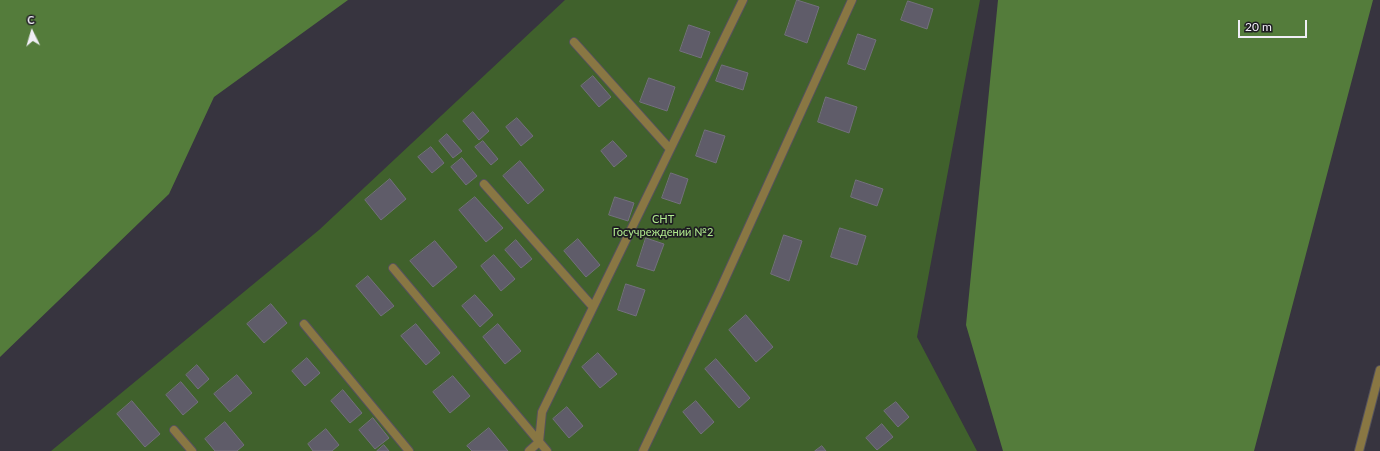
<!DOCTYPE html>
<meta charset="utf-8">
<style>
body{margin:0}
#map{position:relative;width:1380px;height:451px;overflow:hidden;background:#37343f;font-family:Lato,sans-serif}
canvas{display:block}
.north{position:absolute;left:12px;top:12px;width:40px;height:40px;-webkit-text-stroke:3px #1e1d22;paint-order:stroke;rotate:355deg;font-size:11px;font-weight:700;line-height:16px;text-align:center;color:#f0eef6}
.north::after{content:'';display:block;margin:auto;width:14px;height:18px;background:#f0eef6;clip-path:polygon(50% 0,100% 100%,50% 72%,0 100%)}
.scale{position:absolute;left:1238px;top:20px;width:69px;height:18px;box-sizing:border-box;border:2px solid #f0eef6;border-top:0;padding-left:5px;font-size:12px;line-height:14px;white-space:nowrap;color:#f0eef6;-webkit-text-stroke:3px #1e1d22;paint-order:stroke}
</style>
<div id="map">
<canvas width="1380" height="451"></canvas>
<div class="north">С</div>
<div class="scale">20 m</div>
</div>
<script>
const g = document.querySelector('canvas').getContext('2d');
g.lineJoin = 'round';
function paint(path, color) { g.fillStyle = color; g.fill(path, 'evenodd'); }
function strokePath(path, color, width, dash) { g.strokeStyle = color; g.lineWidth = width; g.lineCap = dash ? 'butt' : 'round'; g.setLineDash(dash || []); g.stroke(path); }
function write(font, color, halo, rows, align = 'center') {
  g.font = font + ' Lato,sans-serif'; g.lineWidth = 3.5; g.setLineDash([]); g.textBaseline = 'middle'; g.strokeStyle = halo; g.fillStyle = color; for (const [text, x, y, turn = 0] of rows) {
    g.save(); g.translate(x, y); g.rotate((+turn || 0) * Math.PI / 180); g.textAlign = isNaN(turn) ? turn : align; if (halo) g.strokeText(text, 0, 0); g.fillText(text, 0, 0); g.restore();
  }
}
const green = new Path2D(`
 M565,0H980L917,337L977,451H51L319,230Z`);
const forest = new Path2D(`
 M0,0H348L214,97L169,194L0,357Z
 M998,0H1373L1254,451H1003L966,325Z`);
const building = new Path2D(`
 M797,0L819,7L807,43L785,35Z
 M908,1L933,9L927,29L901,20Z
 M689,25L710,32L701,58L680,51Z
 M858,34L876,40L865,70L848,64Z
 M722,65L748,73L743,90L716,81Z
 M593,76L611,97L599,107L581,86Z
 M649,78L675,87L667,111L640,102Z
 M826,97L857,107L849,133L818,122Z
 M473,112L489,131L479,140L463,121Z
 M517,118L533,136L521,146L506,127Z
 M705,130L725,136L716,163L696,156Z
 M447,134L462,151L453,158L439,141Z
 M483,141L498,159L491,165L475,147Z
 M613,141L627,156L614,167L601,151Z
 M431,147L444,163L432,173L418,157Z
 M462,158L477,176L466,185L451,167Z
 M520,161L544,190L528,204L503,176Z
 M671,173L688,179L680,204L662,198Z
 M390,179L406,199L381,220L365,200Z
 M856,180L883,189L877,206L851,197Z
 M475,197L503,228L486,242L459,210Z
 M615,197L634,203L628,221L609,215Z
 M840,228L866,236L857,265L831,257Z
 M784,235L802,241L789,281L771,274Z
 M646,238L664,244L654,271L637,266Z
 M578,239L600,265L586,277L564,251Z
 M516,240L532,259L521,268L505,250Z
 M435,241L457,267L433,287L410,261Z
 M494,255L515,279L501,291L481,266Z
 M368,276L394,306L381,316L356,286Z
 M626,284L645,290L636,316L618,310Z
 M475,295L493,315L480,327L462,306Z
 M271,304L287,323L264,343L247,324Z
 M746,315L773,347L756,362L729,330Z
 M416,324L440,353L426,365L401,336Z
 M498,324L521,351L505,364L483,337Z
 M598,353L617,374L600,388L582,367Z
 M307,358L320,373L305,386L292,371Z
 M716,359L750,398L739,408L705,369Z
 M197,365L209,379L198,389L186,375Z
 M237,375L252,393L230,412L214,394Z
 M453,376L470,396L450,413L433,392Z
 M181,382L198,402L183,415L166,395Z
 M343,390L362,413L350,423L331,401Z
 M132,401L160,434L145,447L117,414Z
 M696,401L714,422L701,434L683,412Z
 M896,402L909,417L898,427L884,411Z
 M567,407L583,426L569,438L553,419Z
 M373,418L389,438L375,449L359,430Z
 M225,422L244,445L237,451H215L205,439Z
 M882,424L893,437L877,450L866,438Z
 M489,428L508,451H472L467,446Z
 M326,429L339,445L332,451H313L308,444Z
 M384,445L389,451H377Z
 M822,446L826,451H815Z`);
const service = new Path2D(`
 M574,42L670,149
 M484,184L593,307
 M393,268L547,451
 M304,324L409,451
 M174,430L192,451
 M529,451L539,442L542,412L743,0
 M643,451L719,292L852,0`);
const minor = new Path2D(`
 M1359,451L1380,370`);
const parkNames = [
 ["СНТ",663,219],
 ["Госучреждений №2",663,232]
];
paint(green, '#40612c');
paint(forest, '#547c3b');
paint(building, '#5f5c69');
strokePath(building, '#73707d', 1);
strokePath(service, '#55525c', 10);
strokePath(minor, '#55525c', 10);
strokePath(service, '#897743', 8);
strokePath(minor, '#897743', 8);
write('11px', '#b1eb8f', '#1e1d22', parkNames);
</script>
